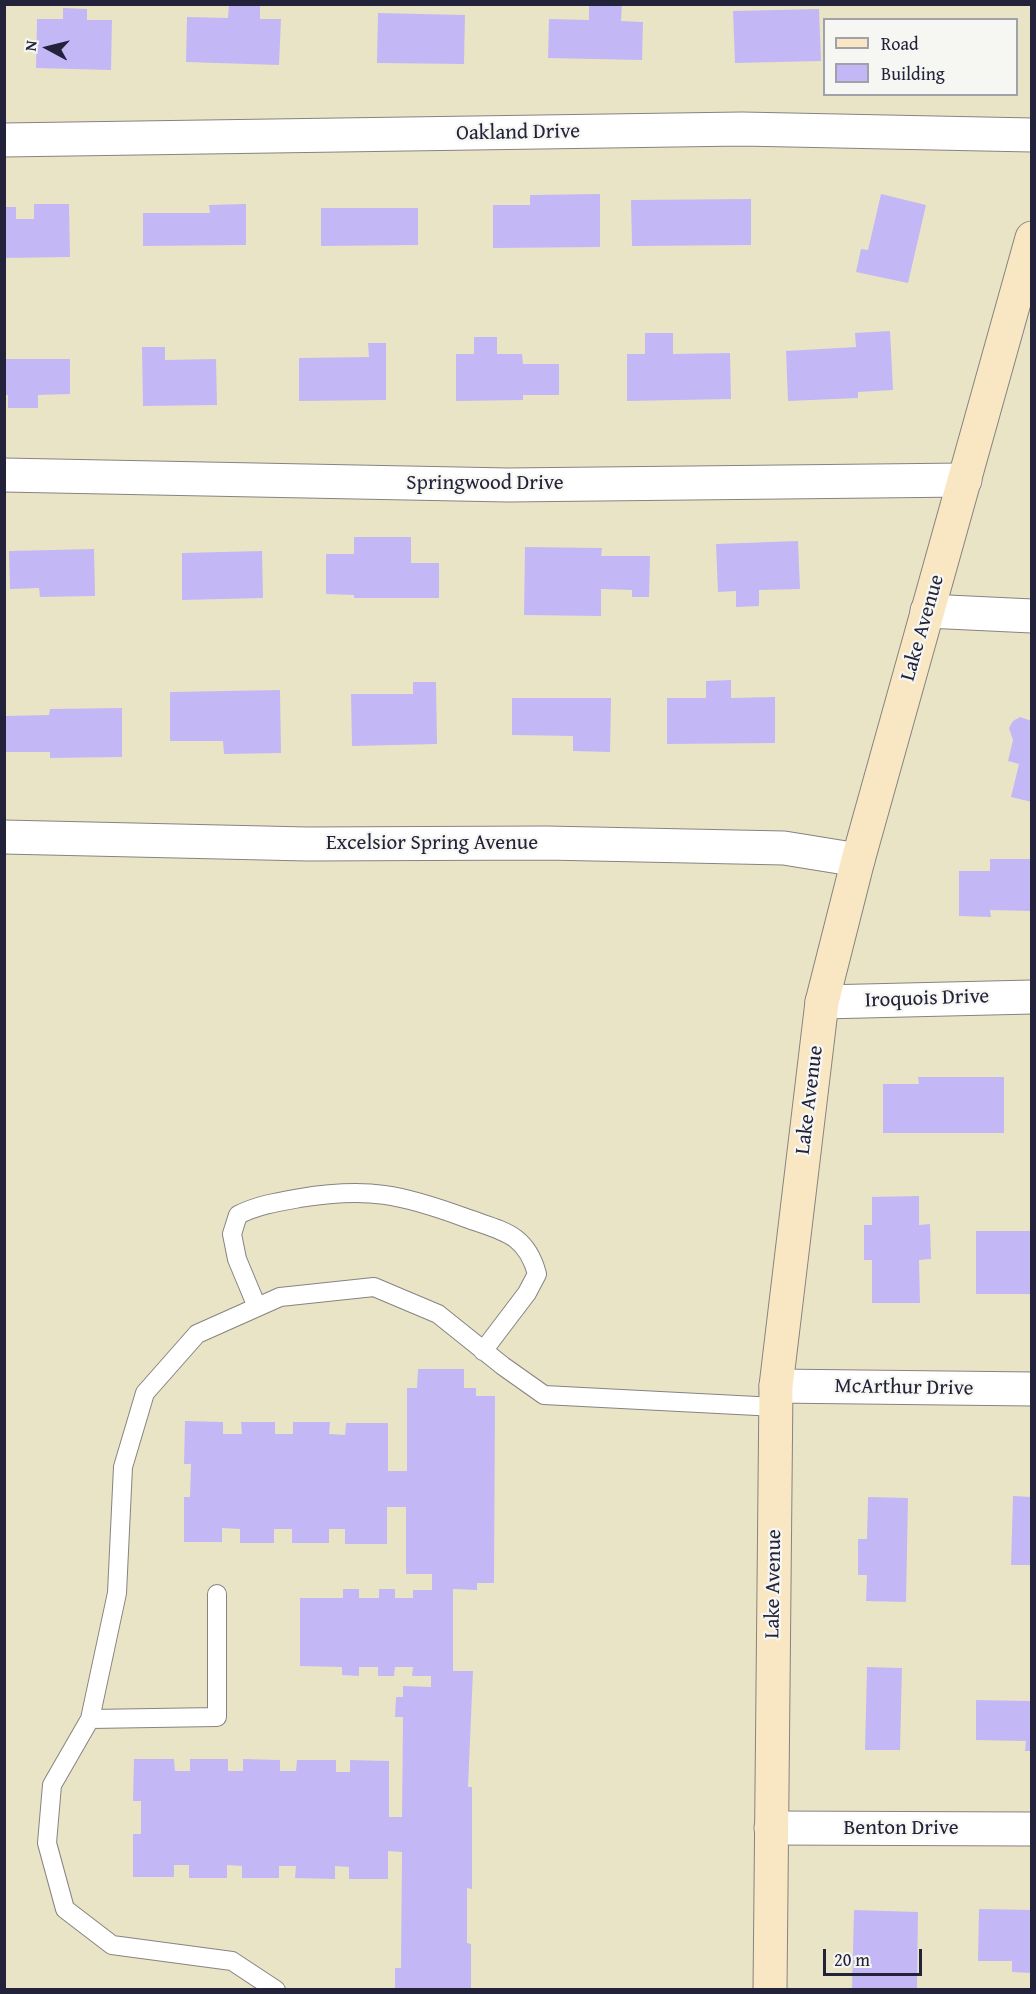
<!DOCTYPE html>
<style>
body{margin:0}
#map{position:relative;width:1036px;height:1994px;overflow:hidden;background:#eae4c6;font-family:"Gentium Book Plus",serif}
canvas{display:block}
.frame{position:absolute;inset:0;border:6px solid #22223b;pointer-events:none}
.legend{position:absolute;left:823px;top:18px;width:195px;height:78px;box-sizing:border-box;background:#f6f6f2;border:2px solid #a1a1a9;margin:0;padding:8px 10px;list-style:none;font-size:18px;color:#22223b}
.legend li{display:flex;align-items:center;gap:12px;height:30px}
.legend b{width:30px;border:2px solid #a1a1a9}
.north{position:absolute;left:18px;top:18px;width:60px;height:60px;-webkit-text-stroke:4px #f6f6f2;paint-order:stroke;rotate:277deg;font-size:16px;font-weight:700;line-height:24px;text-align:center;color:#22223b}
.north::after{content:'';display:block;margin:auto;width:21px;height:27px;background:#22223b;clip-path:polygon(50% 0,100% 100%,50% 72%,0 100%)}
.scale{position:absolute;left:823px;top:1949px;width:99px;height:27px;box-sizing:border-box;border:3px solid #22223b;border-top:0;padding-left:8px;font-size:18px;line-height:21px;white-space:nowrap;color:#22223b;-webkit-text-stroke:4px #f6f6f2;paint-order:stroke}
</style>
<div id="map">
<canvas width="1036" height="1994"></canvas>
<div class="frame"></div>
<ul class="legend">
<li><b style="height:8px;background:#f9e7c3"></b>Road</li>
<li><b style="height:16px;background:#c3b8f5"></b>Building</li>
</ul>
<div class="north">N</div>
<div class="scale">20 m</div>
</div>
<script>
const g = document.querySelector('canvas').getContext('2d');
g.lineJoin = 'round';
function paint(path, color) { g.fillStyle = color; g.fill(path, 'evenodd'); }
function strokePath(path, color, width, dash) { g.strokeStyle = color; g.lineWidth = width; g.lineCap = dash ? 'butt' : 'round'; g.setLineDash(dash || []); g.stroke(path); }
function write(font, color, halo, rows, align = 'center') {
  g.font = font + ' "Gentium Book Plus",serif'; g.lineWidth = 4.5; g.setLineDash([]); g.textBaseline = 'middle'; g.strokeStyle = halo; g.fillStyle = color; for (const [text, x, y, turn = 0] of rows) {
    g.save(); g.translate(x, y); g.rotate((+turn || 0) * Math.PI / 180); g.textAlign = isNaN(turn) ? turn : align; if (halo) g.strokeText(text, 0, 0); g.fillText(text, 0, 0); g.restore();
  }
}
const building = new Path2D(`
 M229,4H260V19H281L279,65L186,62L187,17L228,18Z
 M589,4H622L621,21L643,22L642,60L548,58L549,19L589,20Z
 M63,8L87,9V20H112L111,70L36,68L37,19H63Z
 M819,9L821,61L735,63L733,11Z
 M378,13L465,15L464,64L377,63Z
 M600,194V247L493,248V205H530V195Z
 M881,194L926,205L908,283L856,272L861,249L868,250Z
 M751,199V245L632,246L631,200Z
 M34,204H69L70,257L4,258V207H16V219H34Z
 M246,204V245L143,246V213H210L209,205Z
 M321,208H418V245L321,246Z
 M890,331L893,390L858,392V398L788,401L786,351L856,347L855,333Z
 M645,333H673V354L730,353L731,399L627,401V354H645Z
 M474,337H497V354H522L523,364H559V395H523V400L456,401V354H474Z
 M368,343H386V400L299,401V358L369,357Z
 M142,347H165V360L216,359L217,405L143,406Z
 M4,359H70V394L38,395V408H8V395H4Z
 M354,537H411V563H439V598H354V595L326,594V554H354Z
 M798,541L800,589L759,590V606L736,607V591L718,592L716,544Z
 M525,547L602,548L601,556H650L649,597H632V590L601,589V616L524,615Z
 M94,549L95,596L40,597L39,588L10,589L9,551Z
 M262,551L263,598L182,600V553Z
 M731,680V698L775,697V743L667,744V698H706V681Z
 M413,682H436L437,744L352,746L351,694H413Z
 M280,690L281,753L224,754L223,741H170V692Z
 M512,698H611L610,752L573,751V736L512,735Z
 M122,708V757L50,758V752H4V716L49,715L50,709Z
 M1020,717L1032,721V802L1011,797L1019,764L1008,761L1013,740L1009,728L1013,721Z
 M990,859H1032V911L990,910L991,917L959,916V871H990Z
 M918,1077H1004V1133H883V1084H919Z
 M919,1196V1225L930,1224L931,1259L919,1260L920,1303H872V1260H864V1225H872V1197Z
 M976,1231H1032V1294H976Z
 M418,1369H464V1388H476V1396H495L494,1583H477V1590L453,1589V1671H473L468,1787H472V1889L467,1888V1943L471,1944V1990L395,1988V1968H401L402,1852L388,1851V1879H349V1867L335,1866V1879L295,1878L296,1866H279V1878H242V1866L227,1865V1878H189V1865H174V1877H133V1834H141V1801H133L134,1759H174L175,1771H190V1759H228V1771H243V1759L280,1760V1771H296L297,1760H336V1772H350V1760L389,1761V1817H402L403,1717H395L396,1697H403V1686L431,1687V1676H412L413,1667H395L394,1676H378V1667H359V1676L342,1675V1667L300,1666V1598H343V1589H359V1598H379V1589H395V1598H413V1590H432V1574H406V1507H387V1544H345V1529H329V1543H292V1529H274V1543H240V1529L222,1528V1542H184V1497H190L191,1464H184L185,1421L223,1422V1434H242L241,1422H275V1434H293V1422H330L329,1434L345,1435L346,1423H388V1471H407V1388H417Z
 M1013,1496L1032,1497V1565H1011Z
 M868,1497L908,1498L906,1602L866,1601L867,1575H858V1539H867Z
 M867,1667L902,1668L900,1750H865Z
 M976,1700L1032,1701V1751H1025L1026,1741L976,1740Z
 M979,1909L1032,1910V1973L1012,1972V1961H978Z
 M854,1910L918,1912L917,1990H852Z`);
const service = new Path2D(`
 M257,1307L237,1259L232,1234L238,1215C258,1205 277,1202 300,1198C368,1187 401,1194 466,1218C502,1231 526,1233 537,1274L527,1293L483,1351
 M90,1719L217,1717V1594
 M276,1990L232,1961L112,1945L65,1909L47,1843L52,1785L90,1719L117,1593L123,1467L145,1393L197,1334L280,1297L374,1287L438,1314L503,1366L544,1395L776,1407`);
const minor = new Path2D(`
 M4,140L742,129L1032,135
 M4,475L508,485L965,480
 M927,611L1032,616
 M4,837L307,844L546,843L784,848L858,860
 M822,1002L1032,997
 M776,1386L1032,1389
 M771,1828L1032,1829`);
const secondary = new Path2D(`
 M770,1990L776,1386L822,1002L858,860L1032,238`);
const streetNames = [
 ["Oakland Drive",518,133,-1],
 ["Springwood Drive",485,484],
 ["Lake Avenue",923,628,-74],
 ["Excelsior Spring Avenue",432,844],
 ["Iroquois Drive",927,999,-2],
 ["Lake Avenue",810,1100,-83],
 ["McArthur Drive",904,1388,1],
 ["Lake Avenue",774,1584,-89],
 ["Benton Drive",901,1829]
];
paint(building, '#c3b8f5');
strokePath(service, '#868380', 20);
strokePath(minor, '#868380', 35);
strokePath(secondary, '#868380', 35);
strokePath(service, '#fff', 18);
strokePath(minor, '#fff', 33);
strokePath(secondary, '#f9e7c3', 33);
write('21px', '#22223b', '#f6f6f2', streetNames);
</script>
